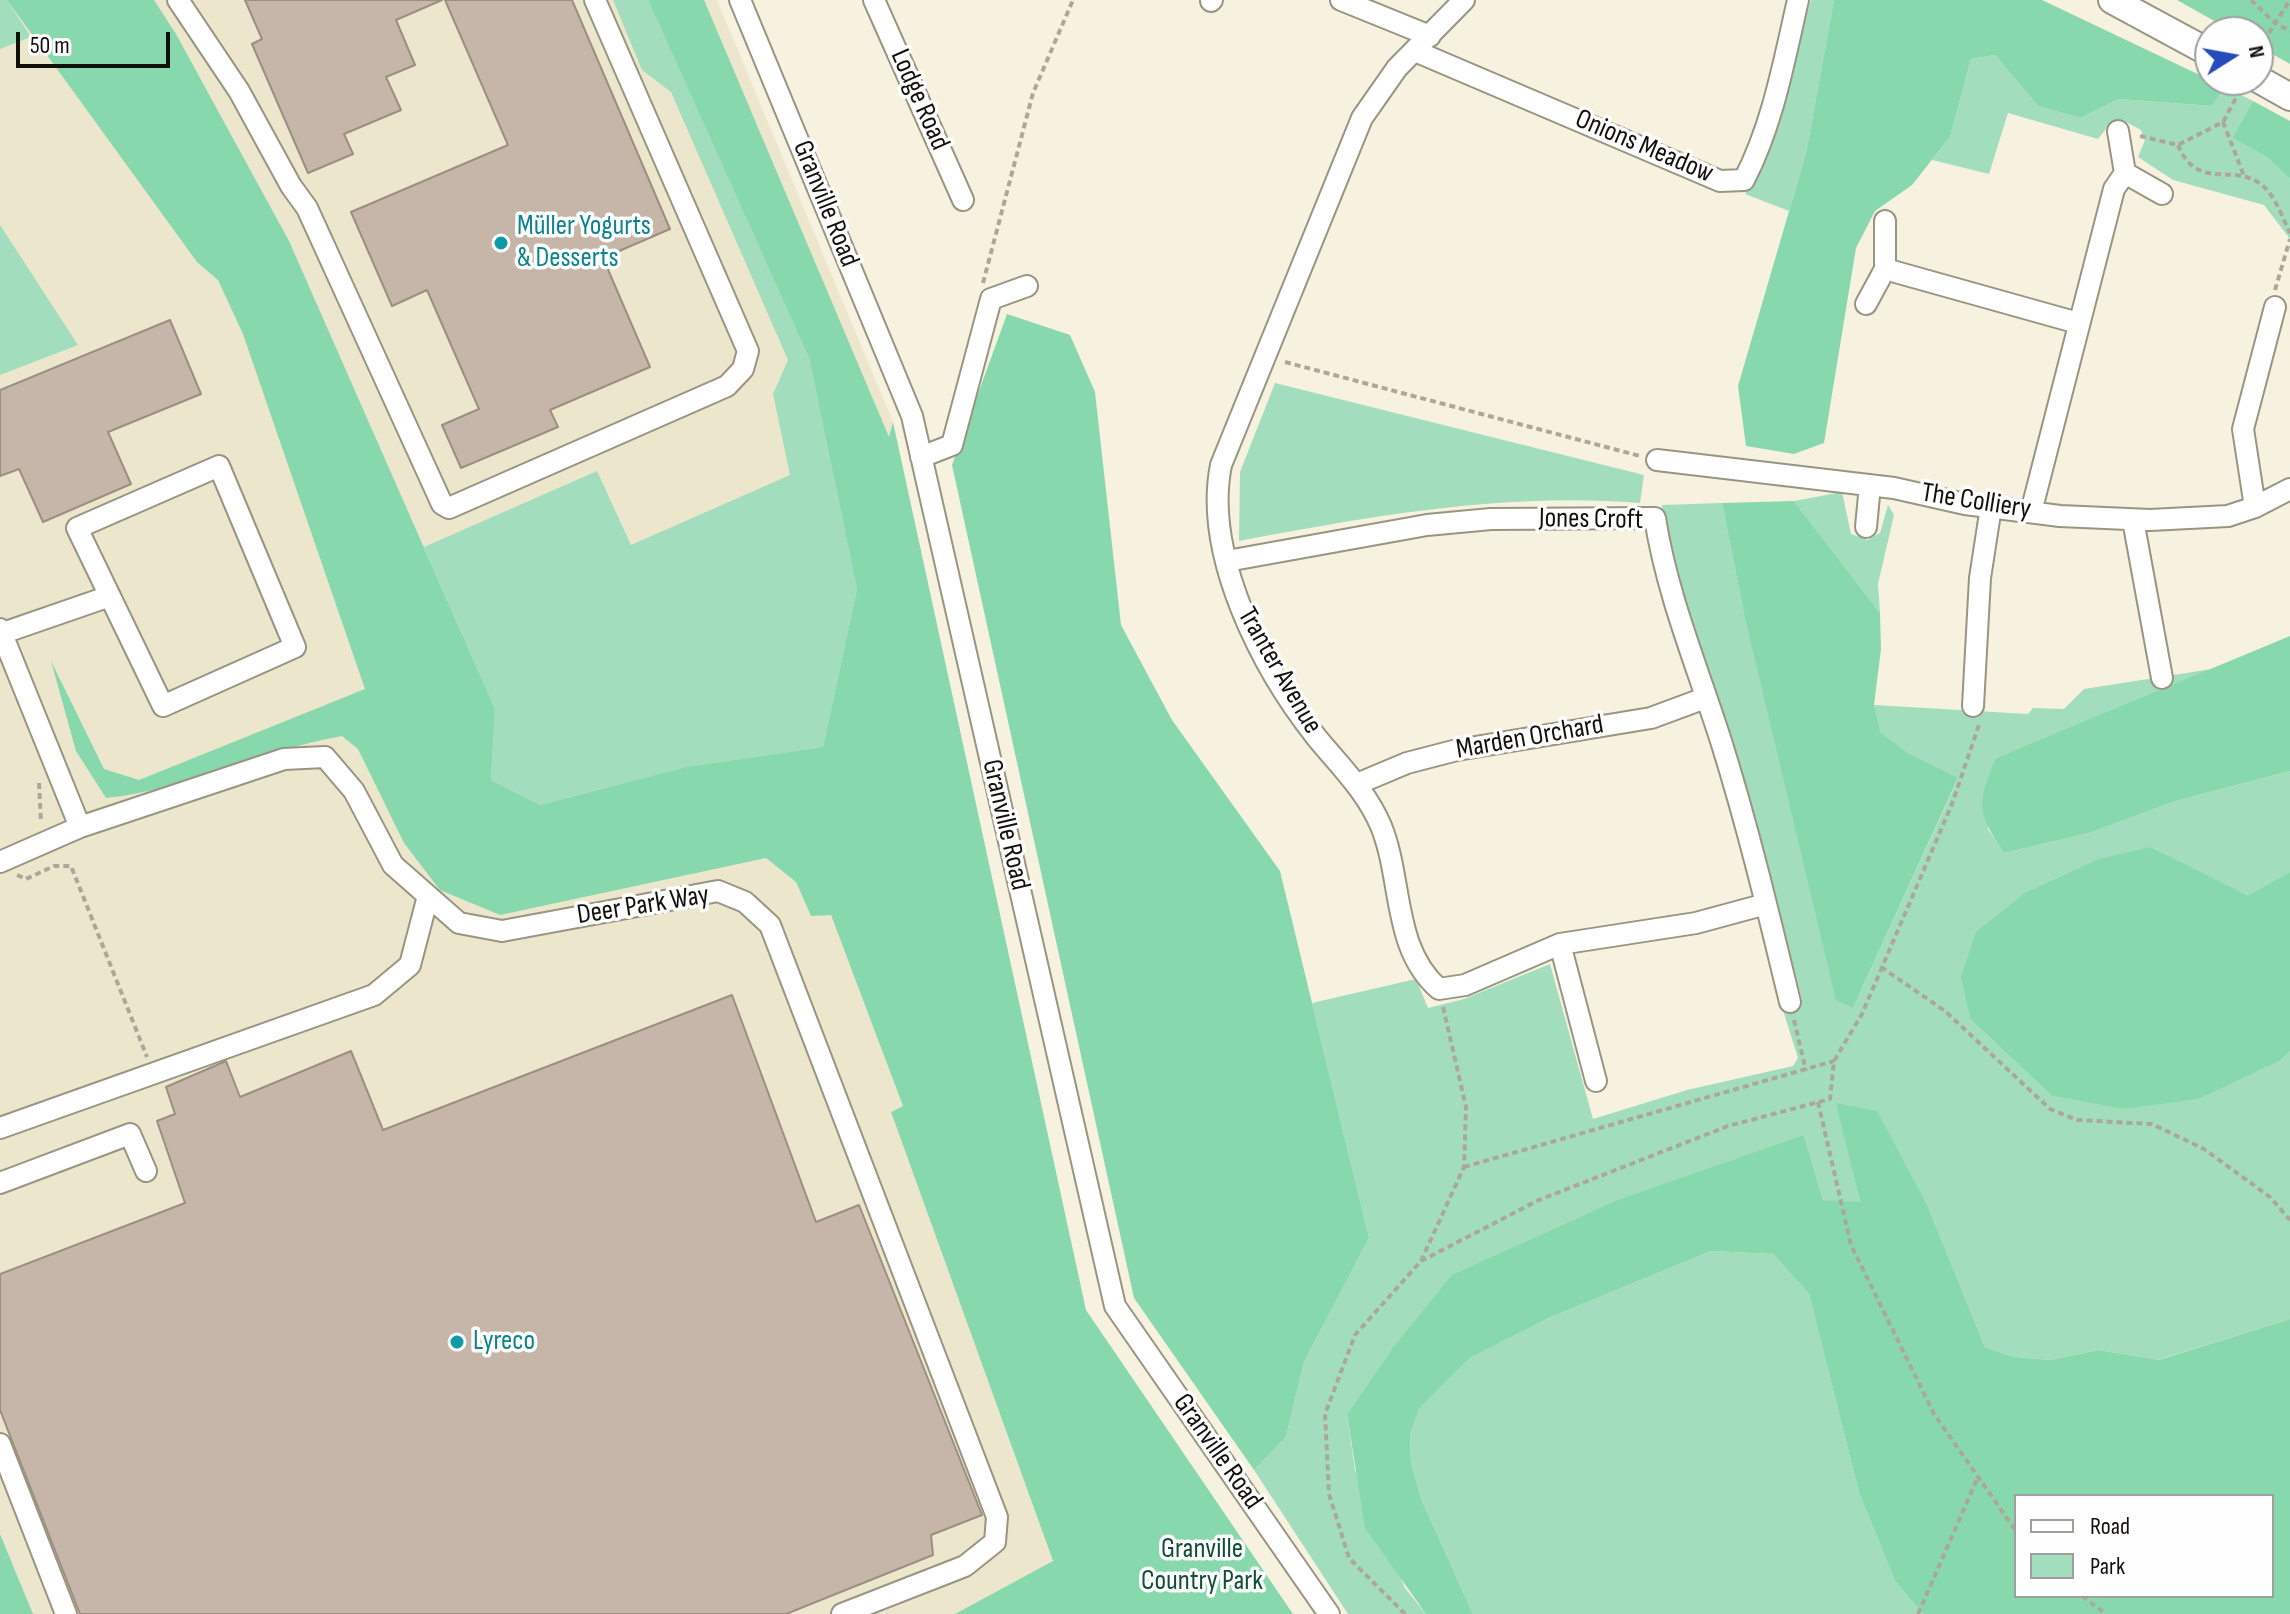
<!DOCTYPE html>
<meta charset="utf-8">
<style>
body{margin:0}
#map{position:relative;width:2290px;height:1614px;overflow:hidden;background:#f6f2df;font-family:"Sofia Sans Condensed",sans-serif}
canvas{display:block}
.legend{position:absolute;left:2014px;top:1494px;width:260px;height:104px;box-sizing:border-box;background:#fefefe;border:2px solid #9f9f9c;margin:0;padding:10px 14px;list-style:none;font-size:24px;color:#11100a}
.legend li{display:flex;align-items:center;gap:16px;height:40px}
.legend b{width:40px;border:2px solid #9f9f9c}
.north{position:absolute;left:2194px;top:16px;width:80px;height:80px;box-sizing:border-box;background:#fefefe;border:2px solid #9f9f9c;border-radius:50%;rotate:79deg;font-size:22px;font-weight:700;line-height:32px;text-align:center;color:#11100a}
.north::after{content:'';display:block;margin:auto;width:28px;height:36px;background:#264bba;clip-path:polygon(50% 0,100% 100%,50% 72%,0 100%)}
.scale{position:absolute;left:16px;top:32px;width:154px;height:36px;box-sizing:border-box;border:4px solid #11100a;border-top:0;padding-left:10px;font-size:24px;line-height:28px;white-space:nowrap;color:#11100a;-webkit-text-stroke:6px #fefefe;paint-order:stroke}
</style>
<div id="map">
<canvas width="2290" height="1614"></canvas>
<ul class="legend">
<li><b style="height:10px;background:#fff"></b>Road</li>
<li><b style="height:22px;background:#a2debd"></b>Park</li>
</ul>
<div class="north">N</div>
<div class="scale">50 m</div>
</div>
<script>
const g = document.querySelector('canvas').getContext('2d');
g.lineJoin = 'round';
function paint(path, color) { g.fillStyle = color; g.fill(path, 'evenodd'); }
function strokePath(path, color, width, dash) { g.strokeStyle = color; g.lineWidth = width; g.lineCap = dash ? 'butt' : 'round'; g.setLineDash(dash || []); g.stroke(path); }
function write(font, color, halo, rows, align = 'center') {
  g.font = font + ' "Sofia Sans Condensed",sans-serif'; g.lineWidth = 7; g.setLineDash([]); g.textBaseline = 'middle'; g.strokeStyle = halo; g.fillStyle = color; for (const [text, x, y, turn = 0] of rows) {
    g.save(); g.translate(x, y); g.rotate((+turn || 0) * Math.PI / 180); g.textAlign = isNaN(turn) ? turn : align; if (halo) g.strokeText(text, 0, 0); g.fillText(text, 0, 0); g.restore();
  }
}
const built = new Path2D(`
 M0,0H717L893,422L823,747L766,858L796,882L811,916L831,914L903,1106L891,1112L1053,1562L955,1614H33L0,1534Z`);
const green = new Path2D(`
 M0,0H7L31,37L0,49Z
 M613,0H648L809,358L857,589L823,747L686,767L540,805L491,780L495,709L424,547L597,471L631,545L790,475L773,394L788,360L671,92L642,70Z
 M1811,0H1834L1806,153L1789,211L1745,194L1772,133Z
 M1995,55L2038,106L2080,118L2119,99L2212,106L2225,87L2253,101L2232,138L2268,158L2290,179V239L2264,205L2173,180L2138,157L2145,140L2141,130L2124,121L2109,125L2098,139L2008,113L1989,174L1932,160L1950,137L1971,59Z
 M0,225L78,345L0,375Z
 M1275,383L1644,475L1640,503C1505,492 1372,516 1239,541L1240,472Z
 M1842,492L1851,534L1867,540L1880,533L1888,505L1894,515L1878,584L1880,613L1794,501Z
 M1722,503L1743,609L1853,1008L1958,779L1908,753L1879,732L1874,705L2028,714L2033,708L2064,709L2084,689L2218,668L1996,758L1988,829L2004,853L2089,833L2176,801L2290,771V872L2248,897L2151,847L1971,1020L2052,1096L2124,1109L2281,1060L2290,1051V1319L2158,1360L2098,1350L2050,1360L2014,1357L1985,1347L1928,1207L1837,1103L1860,1203L1823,1200L1804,1135L1391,1350L1347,1414L1355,1470L1405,1588L1426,1614H1348L1254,1470L1286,1437L1304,1362L1369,1238L1312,1003L1416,979L1428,1008L1464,999L1550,964L1593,1119L1687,1090L1793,1066L1798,1058L1781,1004L1802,1000L1753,809L1676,589L1662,505Z
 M1711,1251L1773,1254L1809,1294L1859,1493L1895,1581L1923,1614H1473L1422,1501L1411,1463L1410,1434L1418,1408L1470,1358L1551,1317Z`);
const forest = new Path2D(`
 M7,0H154L176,34L289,241L495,709L491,780L540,805L686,767L823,747L857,589L809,358L648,0H704L889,437L893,422L1086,1310L1293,1614H955L1053,1561L891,1112L903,1106L831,915L811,916L796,882L766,858L500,915L440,890L404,843L358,749L342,736C262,750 187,790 106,798L76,751L51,661L104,769L139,780L365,689L243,334L218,280L197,262Z
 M1834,0H2042L2225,87L2212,106L2119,99L2080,118L2038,106L1995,55L1971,59L1950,137L1912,185L1875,211L1856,248L1824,443L1794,454L1746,446L1738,386L1806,153Z
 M2177,0H2290V64L2258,46V32H2234Z
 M2253,101L2290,121V179L2268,158L2232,138Z
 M1007,314L1070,335L1095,392L1121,625L1172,720L1280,871L1369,1238L1304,1362L1286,1437L1254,1470L1134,1298L952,465Z
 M1794,501L1880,613L1881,649L1874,705L1880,732L1908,753L1958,778L1853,1008L1836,1000L1743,609L1722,503Z
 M2290,636V771L2176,801L2089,833L2004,853C1976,811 1977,803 1996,758Z
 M2151,847L2248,896L2290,872V1051L2281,1060L2198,1099L2123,1109L2052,1096L1971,1020L1961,977L1976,932L2025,893L2099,859Z
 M1836,1103L1877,1111L1928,1207L1985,1347L2014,1357L2050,1360L2098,1350L2159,1360L2290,1319V1614H1923L1895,1581L1859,1493L1809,1294L1773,1254L1711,1251L1551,1317L1470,1358L1419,1408L1410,1434L1411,1463L1422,1501L1473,1614H1426L1365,1528L1347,1414L1391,1350L1452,1275L1618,1200L1804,1135L1823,1200L1860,1202ZM2016,1496H2272V1596H2016Z
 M0,1534L33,1614H0Z`);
const building = new Path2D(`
 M245,0H442L396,20L415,65L386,77L401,110L344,134L353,154L308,173L252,44L262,39Z
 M445,0H572L670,229L603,258L650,367L550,410L558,427L461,468L442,425L479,409L427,290L392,306L351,212L508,145Z
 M170,320L201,394L108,432L131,484L43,522L19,469L0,476V390Z
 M732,995L816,1222L859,1205L982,1515L931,1535L933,1555L786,1614H80L0,1410V1274L185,1203L157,1121L175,1114L166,1087L226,1061L240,1097L351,1051L383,1130Z`);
const path = new Path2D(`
 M2251,0L2275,23L2290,31
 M2258,50L2290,0
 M2223,122L2244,176
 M2140,136L2178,145L2223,122L2236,98
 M2178,145C2197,192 2233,162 2262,185C2276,197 2282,217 2290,233
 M983,283L1033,93L1073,0
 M2275,290L2290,239
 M1285,362L1640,456
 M39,783L41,822
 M17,875L26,879L54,866H71L147,1057
 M1881,967L1945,1011L2050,1109L2077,1120L2152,1124L2204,1149L2270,1197L2290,1220
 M1794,1020L1806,1071
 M1818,1102L1851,1245L1934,1414L2016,1531
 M1464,1167L1834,1061
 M1421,1261L1464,1167L1466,1107L1443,1007
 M2082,1596L2106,1614
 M1405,1614L1349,1558L1329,1494L1325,1414L1355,1335L1421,1261L1539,1200L1728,1126L1830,1099L1834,1061L1862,1014L1952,804L1980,722
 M1918,1614L1978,1477`);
const minor = new Path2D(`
 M178,0L239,91L291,186L307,208L442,504L449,508L727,386L743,369L748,351L595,0
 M740,0L912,416L1115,1306L1329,1614
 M874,0L963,200
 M1341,0L1430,36
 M1464,0L1397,68L1362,118L1221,465C1203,555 1262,669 1317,738C1341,767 1366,791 1381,826C1403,880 1392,948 1439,989L1465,985L1560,944L1696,923L1766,904
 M1211,1L1212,0
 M1415,51L1720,181L1744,180C1773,124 1784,61 1798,0
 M2118,131L2125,173
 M1885,269L2078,323
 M1866,304L1885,269V221
 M921,457L952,445L991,299L1027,286
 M1657,460L1894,488L1965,504L2060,516L2150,520L2228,516L2255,507L2290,489
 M219,466L295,647L163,706L77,528Z
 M2255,507L2243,429L2275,307
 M2031,512L2114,189L2125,173L2162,194
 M2133,520L2162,678
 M1866,527L1870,485
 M1227,561L1427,525L1491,519L1655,518C1667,595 1697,666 1721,741C1748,827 1769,915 1790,1002
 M0,629L80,827L284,759L325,757L354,791L393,865L459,923L502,931L718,891L745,902L770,925L997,1517L995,1542L965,1566L842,1614
 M3,633L110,596
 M1973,706L1980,578L1991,507
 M1357,784L1407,763L1457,750L1651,718L1705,698
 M0,862L80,827
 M1560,944L1596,1081
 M0,1128L374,995L410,965L428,896
 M0,1183L130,1134L146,1171
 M0,1444L66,1614`);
const major = new Path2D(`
 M2112,0L2210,53
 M2258,79L2290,97`);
const markers = [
 [501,243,8,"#0f9aa8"],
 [457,1342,8,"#0f9aa8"]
];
const streetNames = [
 ["Lodge Road",919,100,66],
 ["Onions Meadow",1644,147,23],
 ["Granville Road",825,204,68],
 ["The Colliery",1976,502,9],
 ["Jones Croft",1591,520,1],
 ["Tranter Avenue",1279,671,60],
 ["Marden Orchard",1530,738,-10],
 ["Granville Road",1005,825,77],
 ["Deer Park Way",643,906,-9],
 ["Granville Road",1217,1452,55]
];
const cultureNames = [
 ["Müller Yogurts",517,227],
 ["& Desserts",517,259],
 ["Lyreco",473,1342]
];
const parkNames = [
 ["Granville",1202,1550],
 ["Country Park",1202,1582]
];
paint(built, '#ece6cc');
paint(green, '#a2debd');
paint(forest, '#88d8ad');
paint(building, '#c5b6a9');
strokePath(building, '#9d8e82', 2);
strokePath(minor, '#989583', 24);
strokePath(major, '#989583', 30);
strokePath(path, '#aba899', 4, [6, 4]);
strokePath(minor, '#fff', 20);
strokePath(major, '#fff', 26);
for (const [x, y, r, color] of markers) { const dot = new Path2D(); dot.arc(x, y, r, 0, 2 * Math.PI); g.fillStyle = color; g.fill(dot); strokePath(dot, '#fefefe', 3); }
write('28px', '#11100a', '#fefefe', streetNames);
write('28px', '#0d838f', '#fefefe', cultureNames, 'left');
write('28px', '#104e33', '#fefefe', parkNames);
</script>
